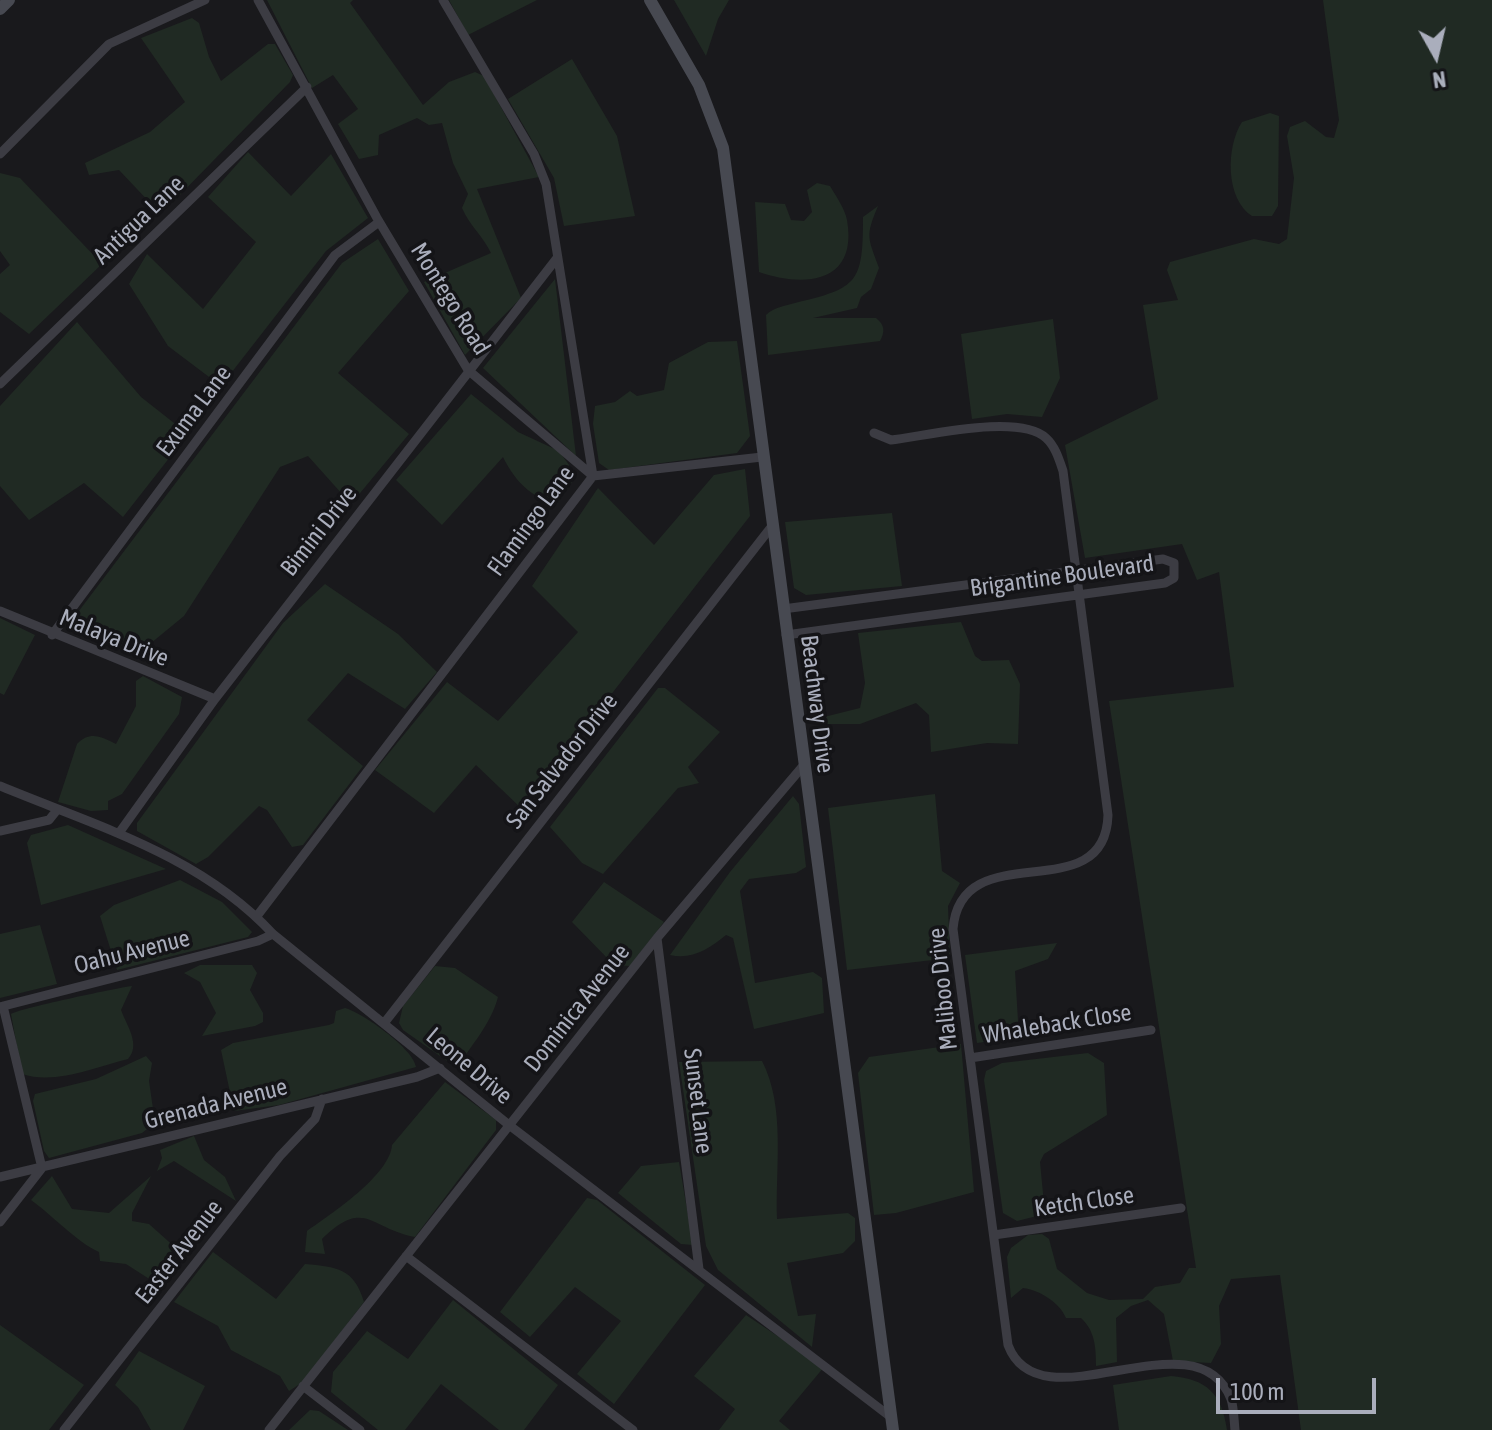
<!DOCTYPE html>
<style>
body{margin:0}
#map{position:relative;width:1492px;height:1430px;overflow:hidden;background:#19191c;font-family:"Asap Condensed",sans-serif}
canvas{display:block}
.north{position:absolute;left:1396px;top:16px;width:80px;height:80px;-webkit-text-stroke:6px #141417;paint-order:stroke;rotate:172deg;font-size:22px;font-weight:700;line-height:32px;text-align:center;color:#aaaebc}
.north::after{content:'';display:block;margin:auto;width:28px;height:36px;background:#aaaebc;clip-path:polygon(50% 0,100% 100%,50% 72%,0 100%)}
.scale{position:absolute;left:1216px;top:1378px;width:160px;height:36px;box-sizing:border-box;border:4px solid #aaaebc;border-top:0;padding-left:10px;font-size:24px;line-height:28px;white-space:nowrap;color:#aaaebc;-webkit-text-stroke:6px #141417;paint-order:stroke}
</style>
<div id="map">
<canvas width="1492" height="1430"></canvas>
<div class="north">N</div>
<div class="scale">100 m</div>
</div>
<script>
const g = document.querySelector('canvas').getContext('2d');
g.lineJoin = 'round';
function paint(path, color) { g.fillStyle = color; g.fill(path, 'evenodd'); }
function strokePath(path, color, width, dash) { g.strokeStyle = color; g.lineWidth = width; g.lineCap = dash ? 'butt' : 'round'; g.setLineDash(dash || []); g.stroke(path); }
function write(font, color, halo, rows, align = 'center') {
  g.font = font + ' "Asap Condensed",sans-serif'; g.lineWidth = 7; g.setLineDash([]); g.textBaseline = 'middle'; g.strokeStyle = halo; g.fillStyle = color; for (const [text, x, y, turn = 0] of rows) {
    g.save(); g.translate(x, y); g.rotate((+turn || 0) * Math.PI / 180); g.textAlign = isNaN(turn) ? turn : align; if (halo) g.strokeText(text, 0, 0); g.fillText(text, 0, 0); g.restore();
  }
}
const green = new Path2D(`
 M267,0H353L350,3L423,105L449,82L475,72L484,76L539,177L477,189L521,298L465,355L424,282L491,253C483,236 469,225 462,208L468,194L453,163L442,123L429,125L417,118L379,135L378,155L359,159L338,124L358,109L333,75L312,88Z
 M449,0H537L468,35Z
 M674,0H729L718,19L706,56Z
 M1323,0H1492V1430H1301L1280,1275L1231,1279L1219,1306L1221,1344L1211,1363L1173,1361L1164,1314L1148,1300L1131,1306L1116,1318L1117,1362L1096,1366C1096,1347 1095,1331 1081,1318H1066C1060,1303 1040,1290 1023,1288L1011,1298L1007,1257L1011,1248L1028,1235L1042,1234L1049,1239L1057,1269L1087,1293L1109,1300L1143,1299L1155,1287L1180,1283L1189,1268H1196L1109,701L1234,687L1219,572L1197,580L1182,544L1085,558L1065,445L1158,399L1143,305L1178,300L1167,270L1170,262L1254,239L1279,244L1287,239L1294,178L1287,136L1290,127L1305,121L1326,137L1334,138L1339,120Z
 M192,18L199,23L209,57L221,81L268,44H275L293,75L290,82L172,203L154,207L119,170L89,175L85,163L150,132L185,102L141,38Z
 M572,59L617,136L635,216L564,226L554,178L508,99Z
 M1270,113L1279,116L1278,206L1272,216H1252C1225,199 1226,146 1242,122Z
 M248,152L291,196L331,154L368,218L326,251L221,386L168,346L129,284L147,254L203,309L256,242L208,197Z
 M0,173L20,178L102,264L29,334L0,312V274L10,265L0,251Z
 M817,183L830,186C836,196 845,209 847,220C858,283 805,288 759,272L755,202L785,204L791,220L804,221L812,212L807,190Z
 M878,206C865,237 868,237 879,268L871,289L861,297L857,308L813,318H876C885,325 885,332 880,341L768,355L766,315C774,307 785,306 795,303C858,288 863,283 863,217Z
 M378,239L409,291L338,373L409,434L351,504L308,456L280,467L184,616L145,648L147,660L66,628L342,263Z
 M555,279L576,456L483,368Z
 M1053,319L1060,378L1042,417L1007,414L972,419L961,334Z
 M77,322L141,397L188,434L123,517L84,483L29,520L0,486V406Z
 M737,341L750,436L737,453L609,470L599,463L593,424L595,406L615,402L630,391L637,396L664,390L669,363L708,342Z
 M471,394L518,432L559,451L569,465L572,482L557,504L548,509L545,501C524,490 513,477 503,457L442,525L396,480Z
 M745,469L750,516L522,809L476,765L434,813L375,770L447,682L498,721L578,632L532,586L598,488L654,545L714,475Z
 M892,513L902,586L806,595L794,588L785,522Z
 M325,584L398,634L437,672L405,709L348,673L307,720L363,766L303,845L292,847L267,810L259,806L208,857L196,864L137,831V823L283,623Z
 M0,618L35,635L4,695L0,693Z
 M961,622L975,656L982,661L1009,660L1020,684L1018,744L987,743L931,752L929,715L916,703L860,724H818L824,717L860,708L865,683L858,633Z
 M143,676L182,697L179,714L122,794L108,801V810L91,811L58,802L77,744C90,730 102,737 116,744L136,706V681Z
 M658,688H665L720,732L688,767L699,783L678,788L603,874L582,863L550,827Z
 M935,794L942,871L960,883L948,906L950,958L847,970L828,808Z
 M793,796L799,804L806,867L796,873L749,879L740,891L755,983L813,972L822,978L824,1013L754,1029L733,938L726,935C709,949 692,960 670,955L730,872Z
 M68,825L166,869L41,905L27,843L31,835Z
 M180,880L222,902L252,932L248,937L117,970L100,916L114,905Z
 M604,882L664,922L630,966L614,965L572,922Z
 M40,925L57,984L0,998V934Z
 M1057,943L1048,959L1015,971L1019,1037L977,1043L965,955Z
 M200,965H252L257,973L250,990L263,1013V1022L255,1026L202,1036L216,1013L200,982L184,973Z
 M435,966L455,968L498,997C491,1024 472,1044 457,1068L403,1030L399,1023L403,1006Z
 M132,986L121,1010C127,1026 141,1045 128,1059C96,1067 55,1085 22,1074L11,1014C18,1009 116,988 132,986Z
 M345,1008C363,1013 414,1049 416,1067L279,1105L234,1111L221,1050L233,1043L329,1025L334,1023L336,1011Z
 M961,1044L974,1192L896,1213L874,1215L858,1073L869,1057Z
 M1088,1053L1104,1063L1107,1115L1044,1154L1040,1162L1045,1214L1017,1221L1003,1213L984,1080L986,1071L1002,1063Z
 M146,1056L152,1063L149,1081L155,1123L142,1133L49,1158L44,1151L33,1101L35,1094L96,1079Z
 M762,1061C786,1107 775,1169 777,1219L848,1213L855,1218V1241L843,1253L787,1263L798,1316L816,1314L812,1347L718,1270L706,1246L679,1062Z
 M445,1082L496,1120V1130L415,1237C370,1229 365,1197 322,1239L325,1254L305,1252L307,1231C331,1214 390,1175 392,1145Z
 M194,1136L204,1160L225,1177L236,1201L174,1161L157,1171L162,1158L160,1150Z
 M679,1162L693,1245L681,1244L618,1193L641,1166Z
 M52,1176L72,1209L109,1213L151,1176L132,1213V1221L149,1224L177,1249L169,1273L154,1282L126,1264L100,1261L99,1252C78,1243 52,1215 31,1200Z
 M587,1198L597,1200L705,1285L614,1404L577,1374L621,1321L575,1287L530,1337L500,1312Z
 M213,1252L276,1299L305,1264C337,1267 354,1268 364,1302L303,1382L289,1391L280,1376L231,1350L218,1326L174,1302Z
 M453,1300L558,1385L524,1430H499L441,1384L405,1430H378L331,1392L333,1372L367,1331L408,1359Z
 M746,1315L824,1367L779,1421L790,1430H719L735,1409L694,1376Z
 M0,1325L84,1385L49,1430H0Z
 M139,1351L205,1386L183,1430H151L138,1407L115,1385Z
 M1171,1376C1207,1379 1222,1394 1227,1430H1119L1113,1385Z
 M310,1410L319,1411L348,1430H289Z`);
const street = new Path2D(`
 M258,0L377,218L468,370L593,476L762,457
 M0,154L109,44L205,0
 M0,384L307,87
 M874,433L891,440C926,436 1019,413 1046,438C1055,446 1059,459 1063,471L1108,815C1105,912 961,832 953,929L1008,1345C1040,1430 1196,1310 1231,1399C1234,1408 1234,1421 1235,1430
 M783,609L1163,559L1174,563V578L1165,583L786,635
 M0,611L215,699
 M52,635L335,255L379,222
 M0,786C96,826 200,855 273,934L509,1125L892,1418
 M0,831L49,820L57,810
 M119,833L215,699L557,258
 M257,916L593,476L546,184L534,154L443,0
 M657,938L699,1269
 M0,1007L258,941L273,934
 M385,1022L772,526
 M970,1058L1151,1030
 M0,1177L417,1077L440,1068
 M0,1222L42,1168L3,1006
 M994,1235L1181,1208
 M406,1256L633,1430
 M303,1386L360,1430
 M64,1430L280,1156L315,1119L322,1099
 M269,1430L657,938L803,766`);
const secondary = new Path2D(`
 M650,0L699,85L723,148L893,1430
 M0,9L9,0`);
const streetNames = [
 ["Antigua Lane",139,220,-44],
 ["Montego Road",450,299,58],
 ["Exuma Lane",194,411,-53],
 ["Flamingo Lane",531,521,-54],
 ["Bimini Drive",319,531,-52],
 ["Brigantine Boulevard",1062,576,-8],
 ["Malaya Drive",114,638,22],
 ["Beachway Drive",817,704,83],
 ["San Salvador Drive",562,761,-52],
 ["Oahu Avenue",132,952,-14],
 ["Maliboo Drive",943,989,-96],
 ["Dominica Avenue",577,1008,-52],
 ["Whaleback Close",1057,1024,-9],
 ["Leone Drive",469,1066,40],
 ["Sunset Lane",698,1101,83],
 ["Grenada Avenue",216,1104,-14],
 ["Ketch Close",1084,1202,-8],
 ["Easter Avenue",179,1252,-52]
];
paint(green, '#202a23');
strokePath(street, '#3c3c43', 9);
strokePath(secondary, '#474951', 12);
write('24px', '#aaaebc', '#141417', streetNames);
</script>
